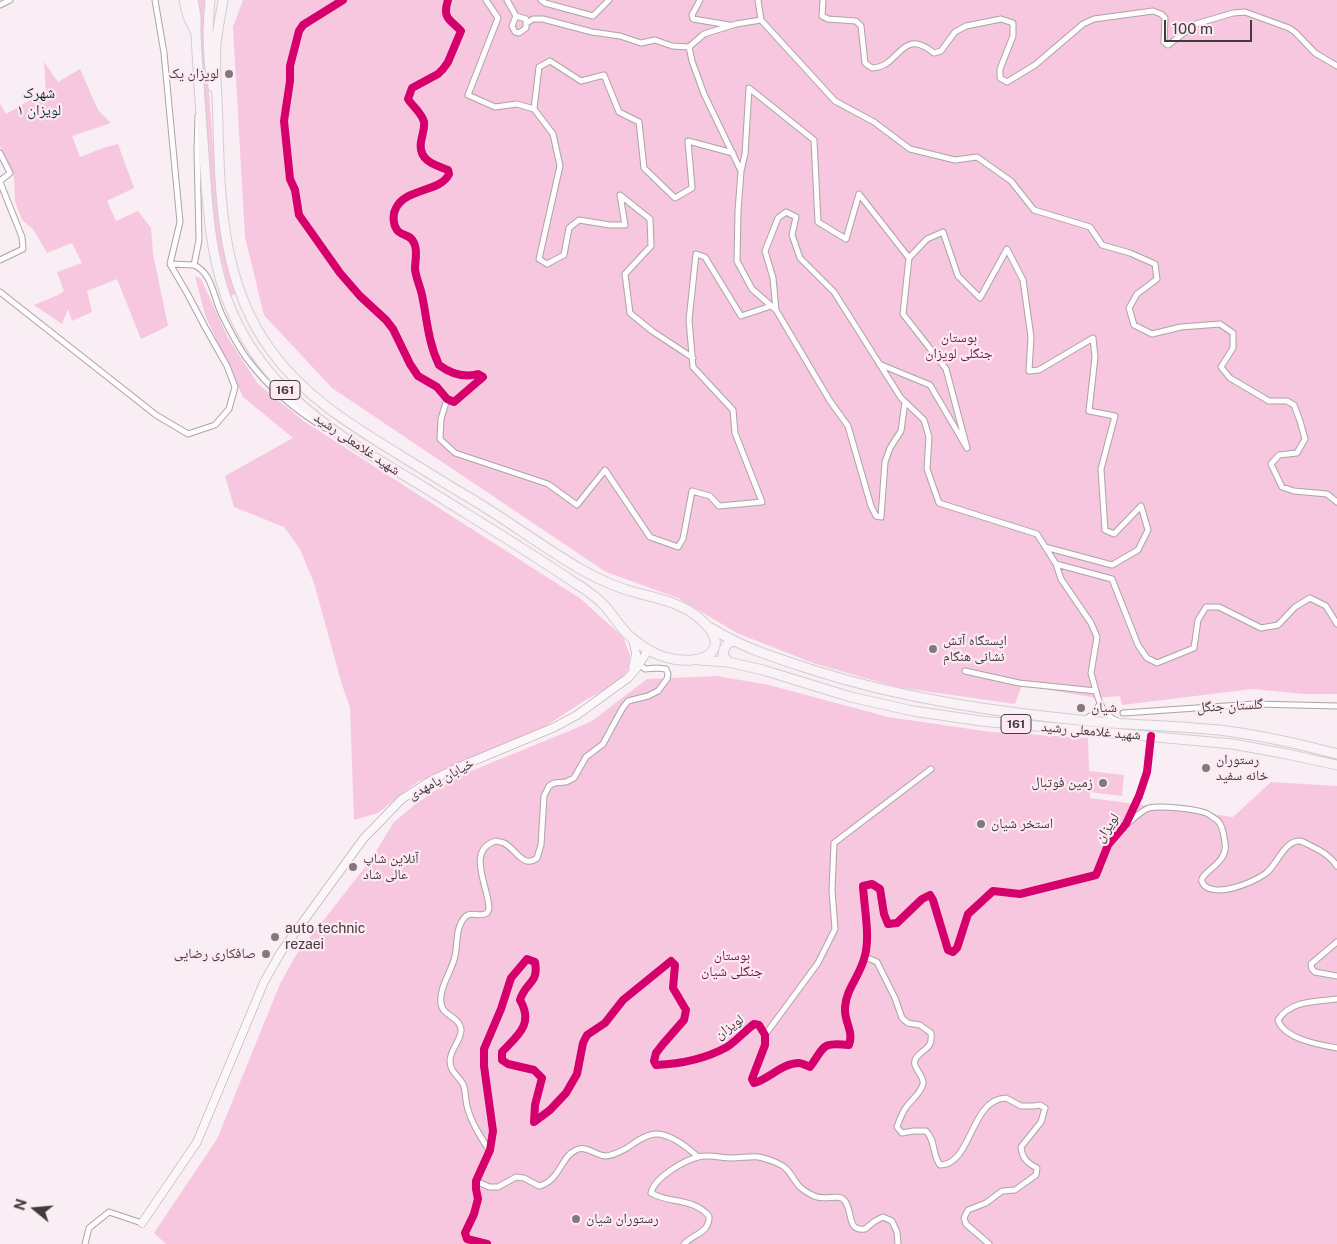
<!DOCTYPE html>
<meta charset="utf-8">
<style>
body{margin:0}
#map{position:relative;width:1337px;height:1244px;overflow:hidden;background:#f8eef3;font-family:"Public Sans",sans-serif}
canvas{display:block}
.north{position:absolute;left:10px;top:1184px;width:50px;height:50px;-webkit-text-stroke:4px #fde9f2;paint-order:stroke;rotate:287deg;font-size:14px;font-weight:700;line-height:20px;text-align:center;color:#423a3e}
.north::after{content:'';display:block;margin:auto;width:18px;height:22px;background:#423a3e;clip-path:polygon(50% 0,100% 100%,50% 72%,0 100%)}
.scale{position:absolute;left:1164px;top:20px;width:88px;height:22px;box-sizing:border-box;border:2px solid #423a3e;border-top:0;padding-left:6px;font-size:15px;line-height:18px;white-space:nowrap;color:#423a3e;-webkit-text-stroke:4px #fde9f2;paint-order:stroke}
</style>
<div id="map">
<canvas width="1337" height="1244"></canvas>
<div class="north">N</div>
<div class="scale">100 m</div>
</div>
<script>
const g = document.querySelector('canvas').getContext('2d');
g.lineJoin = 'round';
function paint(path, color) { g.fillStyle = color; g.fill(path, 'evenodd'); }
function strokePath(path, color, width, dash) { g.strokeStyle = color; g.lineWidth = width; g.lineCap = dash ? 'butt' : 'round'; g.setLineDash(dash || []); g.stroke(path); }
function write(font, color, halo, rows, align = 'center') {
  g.font = font + ' "Public Sans","Noto Naskh Arabic",sans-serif'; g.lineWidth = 4.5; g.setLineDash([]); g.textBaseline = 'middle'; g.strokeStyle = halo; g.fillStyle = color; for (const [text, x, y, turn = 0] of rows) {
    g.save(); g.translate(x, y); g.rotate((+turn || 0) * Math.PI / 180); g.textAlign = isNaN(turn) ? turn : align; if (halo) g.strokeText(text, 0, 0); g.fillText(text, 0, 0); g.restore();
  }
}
const green = new Path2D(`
 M196,0H207L205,41L217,198L226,261L235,294L230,296L214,229Z
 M243,0H1337V694H1304L1252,689L1122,705L1120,696L1096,698L1022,685L1015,704L896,687L813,663L737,633L678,598L606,572L332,388L264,315L245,237L233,27Z
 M44,62L58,82L80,69L98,110L111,123L72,136L80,157L106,147L118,144L134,188L107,201L116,221L138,211L151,228L153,254L168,326L141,339L117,279L87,291L92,312L72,321L68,309L62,324L34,305L58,295L64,291L57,272L82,263L72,243L47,253L33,229L22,220L15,201L14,176L0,146V104L6,114L46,91Z
 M195,276L201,279L228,338L258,384L305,422L581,599L623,637L630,655L628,671L612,686L587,699L546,726L417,782L378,813L354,820L350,707L342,685L314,583L300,549L284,527L234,507L225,476L293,438L243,397L205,315Z
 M717,676L769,685L888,717L991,732L1088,738L1089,771L1124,775L1122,796L1090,792V798L1233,817L1271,782L1337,786V1244H166L154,1233L217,1139L280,984L296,955L370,861L394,822L417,803L444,785L471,771L567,732L592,721L647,679Z`);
const minor = new Path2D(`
 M343,0L303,25L299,31L290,66V81L284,121L290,179L295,190L299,215L340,273L360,296L386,320L393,329L410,364L418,376L437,387L447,399L454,402L483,377L478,374C463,378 451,374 439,365C428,342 427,319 422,295C420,286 416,278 415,269C415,261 418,250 414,243C411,235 404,236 399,232C393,227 392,215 396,208C406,188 441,192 449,174L448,170C434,165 418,160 421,142C422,135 425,128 424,122C422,113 413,107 408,99L412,88L438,74L443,69L448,62L461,31C450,19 442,19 448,0
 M486,0L498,18L468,95L495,107L517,104L534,109L553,134L560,166L539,259L547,264L564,255L569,228L579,220L610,225H625L620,195L650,219L651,246L625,274L630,313L652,331L693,358
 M507,0L516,16L526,19V28L519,33L515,32L512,26L516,16
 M541,0L545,3L593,16L609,0
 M700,0L692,15L693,19L729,25
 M758,0L761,20L835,101L874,122L910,149L955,160L977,157L1011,181L1034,210L1090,227L1102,245L1130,253L1155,264L1157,279L1137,294L1129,308L1134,325L1152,334L1181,327L1220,324L1233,333V348L1221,367L1230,378L1269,401H1287L1294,405L1300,421L1305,439L1297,453L1279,455L1271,464L1282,487L1294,491L1327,494L1337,502
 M823,0L822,16L828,19L856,21L861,26L865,63L872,68C901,67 900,26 934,53L941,51L955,32L966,26L1001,19L1013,23V36L1000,69V78L1007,82L1035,65L1083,24L1094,19L1153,11L1161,14L1165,18L1164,42L1168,45L1196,24L1233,13L1245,12L1289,28L1295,32L1315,53L1337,66
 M0,5L10,0
 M761,20L736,24L704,34L689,47L692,61L704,94L741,171L738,211L737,261L752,289L776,310L830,401L848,426L871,506L876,516L881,517L885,462L890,448L901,431L905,402
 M527,23L533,19H543L592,32L620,36L641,43L655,40L672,46L689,47
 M534,109L539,67L550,61L581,81L604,75L619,112L639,122L644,168L675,198L692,188L688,141L733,153
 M0,153L10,173L0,181
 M741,171L745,154L749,88L814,140L818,222L846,239L859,194L909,258L903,314L946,369L967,448L930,385L879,364
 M0,182L22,237L23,249L0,260
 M909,258L927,239L943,232L958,276L980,298L1007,249L1023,280L1031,337L1029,371L1039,370L1093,338L1095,357L1089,411L1115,416L1101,469L1105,530L1114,534L1141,506L1148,530L1138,550L1112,565L1045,547
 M170,264L194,265
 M194,265C213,273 214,301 223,317C230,331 238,347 248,360C269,388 295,410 325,428
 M194,265L199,240L197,150L198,116
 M0,292L156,415L188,434L215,425L229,409L235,387L227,366L205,327L187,293L170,264L180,222L164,53L155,0
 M776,310L773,278L765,251L778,218L786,212L796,217L792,235L800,258L834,292L901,398L924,420L929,437L927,469L939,503L1037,534L1056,564L1112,579L1138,645L1147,658L1157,663L1194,648L1198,620L1206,607H1219L1261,628L1278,625L1295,607L1310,598L1326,606L1337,624
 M447,399L441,419L440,439L455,453L548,484L577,505L605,470L650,537L678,547L683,539L692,491L710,496L719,506L762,502L735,433L733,410L693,367L689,320L696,254L705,257L741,316L771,306
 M965,671L1019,683L1096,691L1091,673L1097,637L1091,623L1061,579L1056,564
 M1096,691C1099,703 1105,717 1118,721
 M1123,713L1255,704L1337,706
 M1085,720L1094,713L1100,704
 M1128,823C1134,818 1141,811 1149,808C1160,805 1195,809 1206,813C1209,814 1215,819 1218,821C1223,826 1224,836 1225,843C1229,864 1198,873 1202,882C1207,893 1225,890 1233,888C1244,885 1256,880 1265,874C1276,867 1284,840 1300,841C1304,842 1309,845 1313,847C1322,851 1331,857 1337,866
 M1337,942L1311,964L1312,969L1315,972L1337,976
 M865,957L877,962L895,998L902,1018L908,1023L920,1025L931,1033C933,1050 923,1048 916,1058C910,1067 925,1075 923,1084C921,1093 912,1099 907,1106C903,1111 899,1121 897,1127L902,1133L913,1131H926C936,1141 932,1155 940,1165C972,1165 970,1099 1006,1098L1021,1106H1034L1040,1105L1045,1108L1041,1122L1021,1147C1022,1158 1027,1163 1037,1168L1036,1175L1015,1190L1002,1191L986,1203L968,1210L964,1218L966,1224L989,1244
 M1337,999C1316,1002 1291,1000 1278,1020C1284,1039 1320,1045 1337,1048
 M765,1035L818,963L835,929L832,891L834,843L931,769
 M489,1150C480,1136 471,1122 467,1106C465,1099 466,1091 463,1084C458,1075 450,1072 450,1061C450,1049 462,1040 461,1029C459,1016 442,1016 441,1003C439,987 452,971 455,956C458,942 455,927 466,916C472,911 480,918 487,913L489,909C489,887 465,850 496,841C499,842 501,842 504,843C516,849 523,869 537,858L541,845L544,796L549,786L554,783L566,782L574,778L586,757L603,744L622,709L628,701L648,696L658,691L667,679L668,674L666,669L657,668L645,669L639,664
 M476,1181L489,1187H498L516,1177L524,1178L539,1186C560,1181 561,1156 576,1150C586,1145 595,1155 605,1156C613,1156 621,1151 627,1148C634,1143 642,1137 650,1135C666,1130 687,1147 698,1157
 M85,1244L89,1228L109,1212L142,1223
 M487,1244L467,1239L465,1233L474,1214L478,1199L476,1189V1181L490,1150L493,1131L484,1066V1049L501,1009L511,978L527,959L535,962C539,984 526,981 520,1000C534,1024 518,1035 502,1052V1060L508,1064L534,1070L542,1078L535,1105L534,1122L550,1110L566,1093L577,1074L583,1043L587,1035L605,1023L623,1000L671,961L675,965L673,988L686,1010L684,1020L663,1044L656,1053L654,1061L656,1065C680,1064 705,1059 727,1047C736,1041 745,1031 754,1024L759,1025L765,1035V1045L752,1079L754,1083C769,1079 782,1063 799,1063C802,1063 807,1066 810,1067C825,1046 821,1042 849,1045C854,1031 844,1022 845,1008C846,989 859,977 864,959C871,939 864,907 863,886L872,884L880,889L884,914L888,924L897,923L922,899L930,895L933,900L948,950L953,952L957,948L968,914L993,891L1020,894L1096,875L1108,845L1126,824L1139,796L1147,772L1151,736
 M684,1244C693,1234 710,1233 709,1216C692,1197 670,1204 651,1193C654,1178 683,1161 698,1157C708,1154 721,1158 732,1158C741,1158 751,1156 759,1157C763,1158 773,1161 777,1163C788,1167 792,1177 798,1185C802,1190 808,1193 814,1196C825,1201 838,1194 843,1199C854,1208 845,1232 865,1229L875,1221L883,1217L892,1221L897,1232L898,1244`);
const secondary = new Path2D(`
 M633,639L636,654L633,667
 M142,1223L197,1142L264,982L281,952L364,838L402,799L430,781L459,767L555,727L577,715L628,678L636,669L648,650`);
const primary = new Path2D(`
 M184,0L188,17L196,33C198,79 202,124 205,169C208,211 211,254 225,294C258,391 340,437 422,486C473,518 525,549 575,583C585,589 595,596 604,605C614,616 621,630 633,639C643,647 653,654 665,657C699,668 738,651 699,618C683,604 661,599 641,594C620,589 600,580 582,570C546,549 511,523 475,501C449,486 424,470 398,454C351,425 305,397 272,352C223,287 220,205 218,127C218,100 214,72 216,45C217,30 221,15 223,0
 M193,0L196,16V29
 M210,0C207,29 207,58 213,87
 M711,628C744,649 780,659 816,671C901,698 990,711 1079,720C1130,726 1182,725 1234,732C1269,737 1303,745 1337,754
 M699,660L728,662L763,670L851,697L913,711L981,721L1233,744L1287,754L1337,765
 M728,662L723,655C724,648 726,643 734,641`);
const cycleway = new Path2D(`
 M343,0L303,25L299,31L290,66V81L284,121L290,179L295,190L299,215L340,273L360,296L386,320L393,329L410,364L418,376L437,387L447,399L454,402L483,377L478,374C463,378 451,374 439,365C428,342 427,319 422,295C420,286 416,278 415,269C415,261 418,250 414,243C411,235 404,236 399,232C393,227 392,215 396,208C406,188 441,192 449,174L448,170C434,165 418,160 421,142C422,135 425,128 424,122C422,113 413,107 408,99L412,88L438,74L443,69L448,62L461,31C450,19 442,19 448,0
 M487,1244L467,1239L465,1233L474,1214L478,1199L476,1189V1181L490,1150L493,1131L484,1066V1049L501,1009L511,978L527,959L535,962C539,984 526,981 520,1000C534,1024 518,1035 502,1052V1060L508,1064L534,1070L542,1078L535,1105L534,1122L550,1110L566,1093L577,1074L583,1043L587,1035L605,1023L623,1000L671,961L675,965L673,988L686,1010L684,1020L663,1044L656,1053L654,1061L656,1065C680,1064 705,1059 727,1047C736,1041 745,1031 754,1024L759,1025L765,1035V1045L752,1079L754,1083C769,1079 782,1063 799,1063C802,1063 807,1066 810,1067C825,1046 821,1042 849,1045C854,1031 844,1022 845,1008C846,989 859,977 864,959C871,939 864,907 863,886L872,884L880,889L884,914L888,924L897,923L922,899L930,895L933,900L948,950L953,952L957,948L968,914L993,891L1020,894L1096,875L1108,845L1126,824L1139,796L1147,772L1151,736`);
const markers = [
 [229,74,5,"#82797d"],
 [933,649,5,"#82797d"],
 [1081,708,5,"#82797d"],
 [1206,768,5,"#82797d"],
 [1103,783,5,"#82797d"],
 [981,824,5,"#82797d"],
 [353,867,5,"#82797d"],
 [275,937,5,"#82797d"],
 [266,954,5,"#82797d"],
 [576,1219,5,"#82797d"]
];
const shields = [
 [285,390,30],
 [1016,724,30]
];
const shieldNames = [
 ["161",285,390],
 ["161",1016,724]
];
const poiNames = [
 ["لویزان یک",219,74,"right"],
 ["ایستگاه آتش",943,641],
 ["نشانی هنگام",943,657],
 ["شیان",1091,708],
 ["رستوران",1216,760],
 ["خانه سفید",1216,776],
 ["زمین فوتبال",1093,783,"right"],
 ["استخر شیان",991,824],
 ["آنلاین شاپ",363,859],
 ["عالی شاد",363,875],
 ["auto technic",285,929],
 ["rezaei",285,945],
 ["صافکاری رضایی",256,954,"right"],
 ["رستوران شیان",586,1219]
];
const parkNames = [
 ["بوستان",959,338],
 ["جنگلی لویزان",959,354],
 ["بوستان",732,956],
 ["جنگلی شیان",732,972]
];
const streetNames = [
 ["شهید غلامعلی رشید",357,444,34],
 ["گلستان جنگل",1230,706,-3],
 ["شهید غلامعلی رشید",1091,731,5],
 ["خیابان یامهدی",441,779,-28],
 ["لویزان",1107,828,-56],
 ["لویزان",729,1027,-36]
];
const neighbourhoodNames = [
 ["شهرک",39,93],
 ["لویزان ۱",39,110]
];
paint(green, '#f7c6df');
strokePath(minor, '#aba4a7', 7);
strokePath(secondary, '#aba4a7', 9);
strokePath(primary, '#d3cdd1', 11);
strokePath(minor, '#fefcfd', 5);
strokePath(secondary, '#fbf7f9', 8);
strokePath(primary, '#f9f2f6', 9);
strokePath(cycleway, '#d6006c', 8);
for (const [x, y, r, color] of markers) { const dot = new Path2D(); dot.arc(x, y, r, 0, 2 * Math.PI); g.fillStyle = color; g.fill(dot); strokePath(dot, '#fde9f2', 2); }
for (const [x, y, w] of shields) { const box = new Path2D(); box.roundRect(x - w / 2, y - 9.5, w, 19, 4); g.fillStyle = '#fde9f2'; g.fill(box); strokePath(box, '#423a3e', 1); }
write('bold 12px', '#423a3e', null, shieldNames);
write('14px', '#423a3e', '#fde9f2', poiNames, 'left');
write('14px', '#6b194a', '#fde9f2', parkNames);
write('14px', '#423a3e', '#fde9f2', streetNames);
write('15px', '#13353a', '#fde9f2', neighbourhoodNames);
</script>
